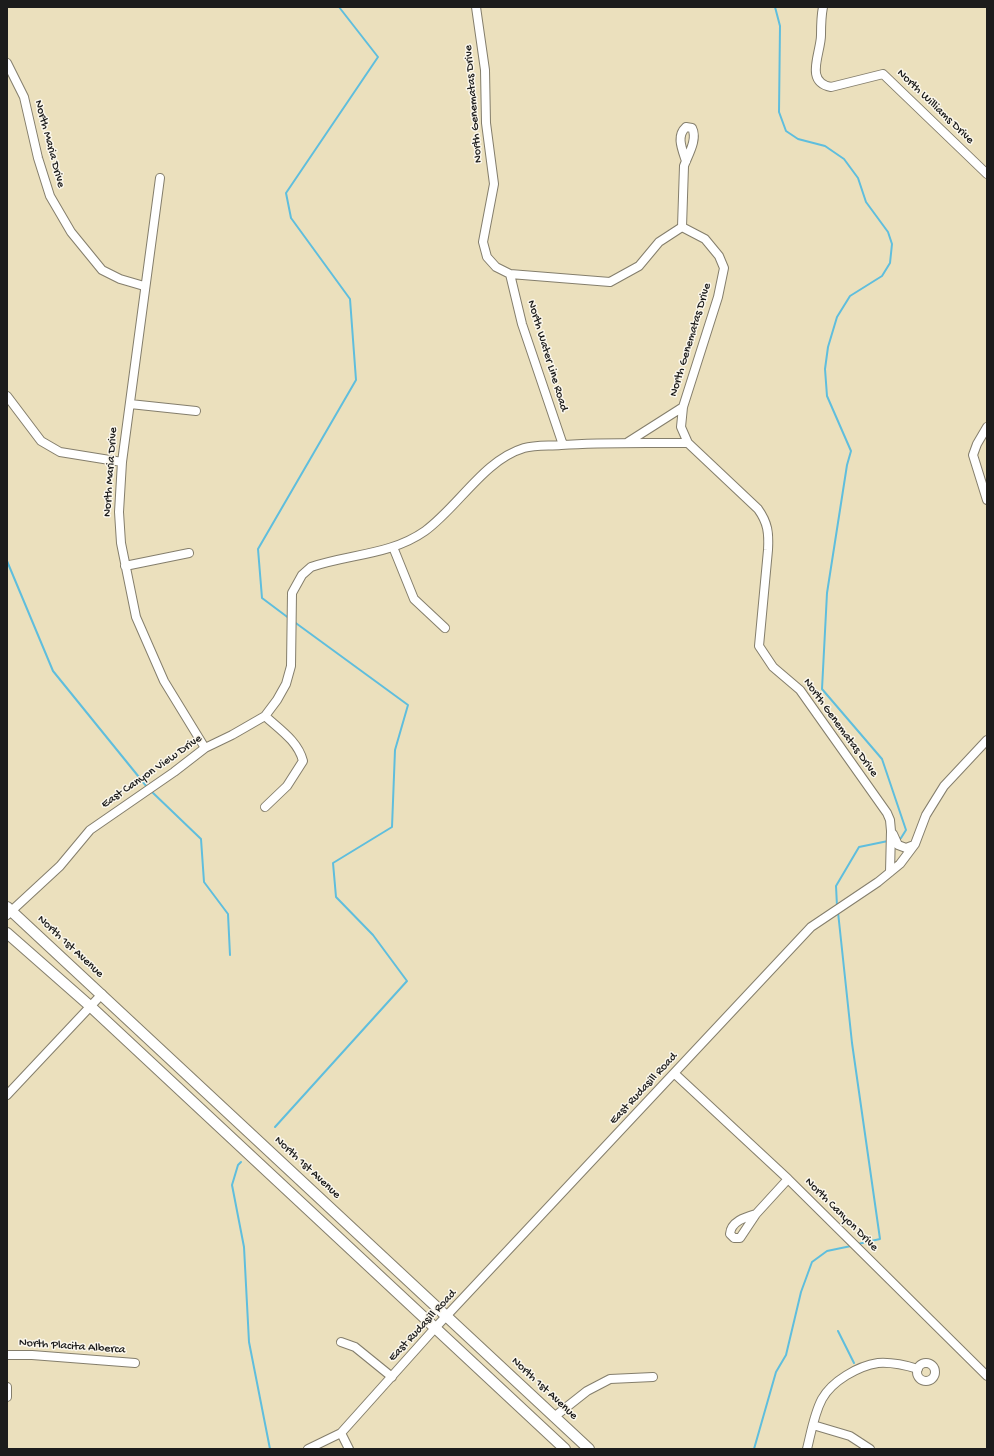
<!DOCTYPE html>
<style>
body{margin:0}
#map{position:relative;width:994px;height:1456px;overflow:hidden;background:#ebe0bd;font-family:"Gochi Hand",sans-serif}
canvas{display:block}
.frame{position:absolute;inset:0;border:8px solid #1c1c1c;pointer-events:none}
</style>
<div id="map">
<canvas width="994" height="1456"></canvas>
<div class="frame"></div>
</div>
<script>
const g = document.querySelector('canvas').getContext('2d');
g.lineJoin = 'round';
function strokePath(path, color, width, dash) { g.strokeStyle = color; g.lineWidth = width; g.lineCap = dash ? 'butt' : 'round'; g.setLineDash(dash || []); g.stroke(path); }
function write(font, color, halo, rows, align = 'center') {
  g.font = font + ' "Gochi Hand",sans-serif'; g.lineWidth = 3; g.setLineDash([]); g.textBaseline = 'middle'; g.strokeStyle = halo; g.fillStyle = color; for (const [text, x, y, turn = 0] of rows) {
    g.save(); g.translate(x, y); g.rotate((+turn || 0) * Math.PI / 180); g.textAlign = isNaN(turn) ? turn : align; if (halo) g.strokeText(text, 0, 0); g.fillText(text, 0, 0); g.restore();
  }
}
const stream = new Path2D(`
 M775,7L780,26L779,112L786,131L798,139L825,146L844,159L858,178L866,202L888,232L892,244L890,263L882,276L850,296L837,317L828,347L825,369L827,396L851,451L847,465L827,593L822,689L882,759L906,830L901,838L899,839
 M7,561L53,671L147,787
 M290,619L262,598L258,549L356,380L350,299L291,218L286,193L378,57L339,7
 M151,791L201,839L204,882L228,914L230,955
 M837,906L836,886L859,847L888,841
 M838,912L852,1043L880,1239L858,1244
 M275,1127L407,981L373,935L336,897L333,863L392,827L395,750L408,705L293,621
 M241,1162L238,1165L232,1185L244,1247L249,1342L270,1449
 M838,1331L854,1363
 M754,1449L776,1372L786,1355L801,1292L812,1262L827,1251L851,1246`);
const minor = new Path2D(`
 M476,7L485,70L486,123L494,184L483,242L487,257L496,267L510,274L610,282L639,266L659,242L682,227L705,239L719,256L724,268L718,297L683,407L681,427L688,443L758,509C768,523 769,533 768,550L759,646L773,667L800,690L887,813L890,820L891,831L890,872
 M823,7C821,17 821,26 821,35C821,53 804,82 831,87L883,74L987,174
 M7,63L24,97L38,158L50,196L71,232L102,270L120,279L144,286
 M160,178L122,462L119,512L121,543L136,617L164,681L205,748
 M682,227L684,166C688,155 698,139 692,128L686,127C676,136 682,149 686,161
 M510,274L522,324L563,445
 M7,396L41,441L60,452L122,462
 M130,404L196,411
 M987,427L977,444L973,455L987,500
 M628,442L683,407
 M393,547L414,599L445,628
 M125,566L189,553
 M265,716C279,729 298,741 303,761L287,786L265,807
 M893,834L898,845L906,848L914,845
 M7,915L60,866L90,830L174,772L205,748L232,735L265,716L277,700L286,684L291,666L292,593L302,575L311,567C349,554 391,555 425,531C459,506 484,460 524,448C535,445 549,446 561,445C603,442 645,443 688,443
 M675,1074L788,1179L987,1376
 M7,1095L102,994
 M756,1214C746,1217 731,1221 730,1234L734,1238H740L756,1214L788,1179
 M341,1342L355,1347L392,1377
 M7,1355H32L135,1363
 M917 1372a9 9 0 1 1 18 0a9 9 0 1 1-18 0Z
 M7,1387V1397
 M554,1417L587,1391L610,1379L653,1377
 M813,1425L850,1436L870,1449
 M341,1433L349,1449
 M308,1449L341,1433L436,1327L811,927L878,882L900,864L915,844L926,815L944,786L987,740
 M807,1449C811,1433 814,1414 822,1399C832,1381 858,1366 878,1363C891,1362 905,1365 918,1369`);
const major = new Path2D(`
 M7,907L589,1449
 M7,933L90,1006L565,1449`);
const streetNames = [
 ["North Genematas Drive",474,104,-95],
 ["North Williams Drive",935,107,44],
 ["North Maria Drive",49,144,75],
 ["North Genematas Drive",691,340,-73],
 ["North Water Line Road",547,356,73],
 ["North Maria Drive",111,472,-86],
 ["North Genematas Drive",840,728,54],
 ["East Canyon View Drive",152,772,-35],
 ["North 1st Avenue",70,947,43],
 ["East Rudasill Road",644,1089,-47],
 ["North 1st Avenue",307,1168,43],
 ["North Canyon Drive",841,1215,45],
 ["East Rudasill Road",423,1326,-47],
 ["North Placita Alberca",72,1347,4],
 ["North 1st Avenue",544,1389,43]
];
strokePath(stream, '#5fbedd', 2);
strokePath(minor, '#847e6c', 10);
strokePath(major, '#847e6c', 12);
strokePath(minor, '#fff', 8);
strokePath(major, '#fff', 10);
write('12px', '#1c1c1c', '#fbf7ec', streetNames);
</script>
